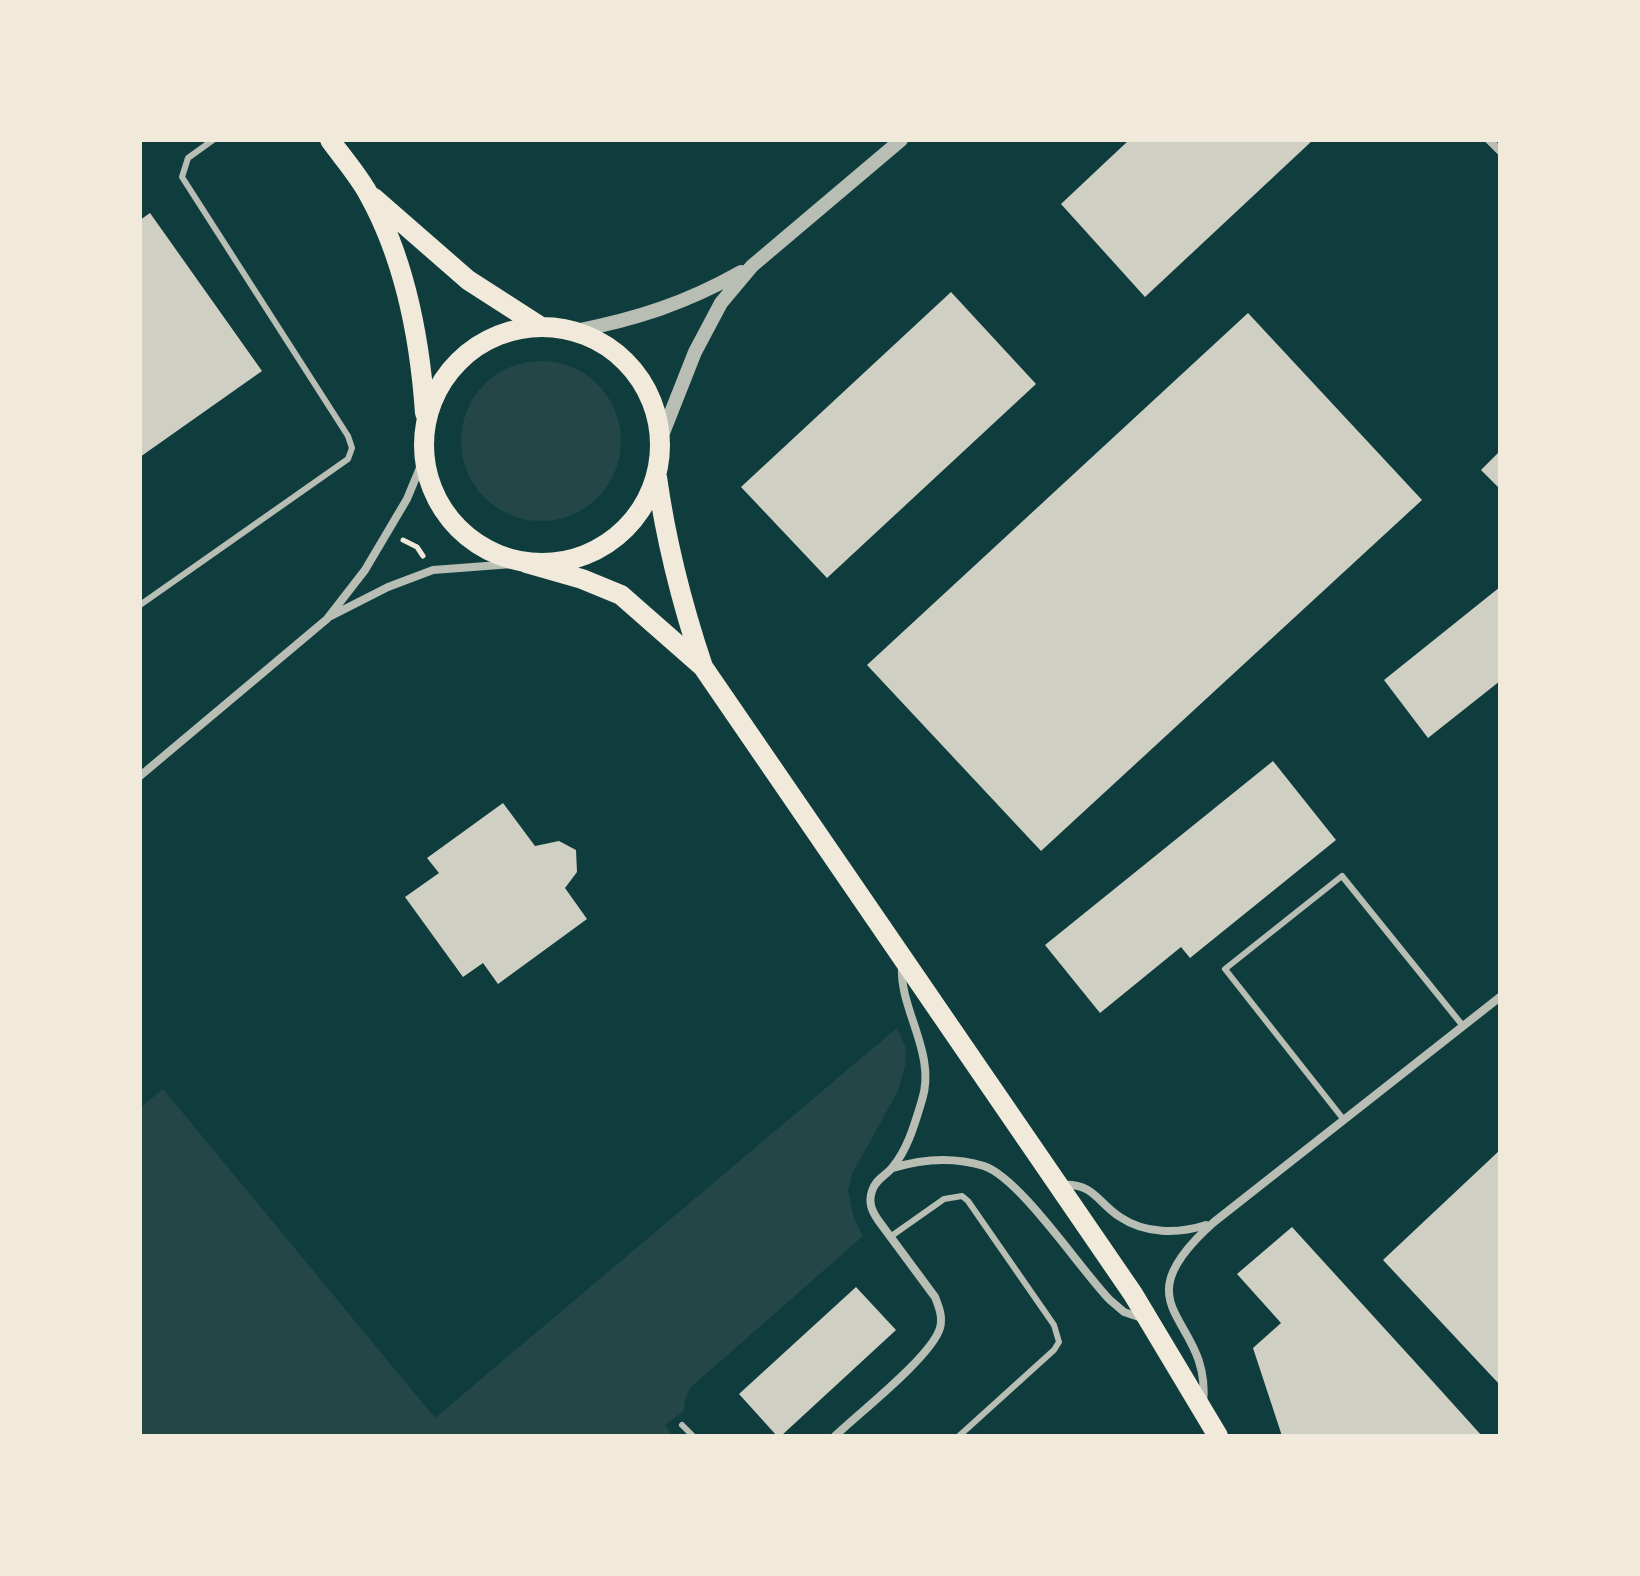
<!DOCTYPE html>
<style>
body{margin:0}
#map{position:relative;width:1640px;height:1576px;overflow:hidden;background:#0f3d3e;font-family:"Archivo Narrow",sans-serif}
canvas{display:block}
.frame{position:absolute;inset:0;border:142px solid #f1e9da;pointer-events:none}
</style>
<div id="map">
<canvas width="1640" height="1576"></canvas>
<div class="frame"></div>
</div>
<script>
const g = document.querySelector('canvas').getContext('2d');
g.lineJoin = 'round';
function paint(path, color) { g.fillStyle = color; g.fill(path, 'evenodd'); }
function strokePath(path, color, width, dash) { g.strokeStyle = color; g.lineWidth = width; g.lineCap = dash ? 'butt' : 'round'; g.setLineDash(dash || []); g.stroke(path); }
const green = new Path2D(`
 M461 441a80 80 0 1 1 160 0a80 80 0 1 1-160 0Z
 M897,1028L906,1048L905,1066L898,1091L852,1174L848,1191L854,1219L863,1236L691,1387L685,1399L684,1411L665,1425L673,1436H140V1108L163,1089L435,1418Z`);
const building = new Path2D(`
 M1129,140H1313L1145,297L1061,204Z
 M150,213L262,371L140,457V220Z
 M951,292L1036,384L827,578L741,487Z
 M1248,313L1422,500L1041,851L867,665Z
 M1500,451V489L1481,470Z
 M1500,587V681L1428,738L1384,680Z
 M1273,761L1336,840L1190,958L1181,947L1100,1013L1045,945Z
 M503,803L535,846L559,841L576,850L577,872L565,888L587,919L498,984L483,963L463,977L405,897L439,873L427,858Z
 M1500,1150V1385L1383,1260Z
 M1292,1227L1426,1374L1482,1436H1282L1253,1348L1281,1323L1237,1274Z
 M856,1287L896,1330L781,1436H777L739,1394Z`);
const path = new Path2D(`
 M403,540L417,547L423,556`);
const service = new Path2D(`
 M140,605L348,459L352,448L348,436L182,177L188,158L213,140
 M1344,1120L1225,969L1342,876L1463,1026
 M890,1237L944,1199L962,1196L968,1201L1054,1325L1059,1342L1054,1350L959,1436
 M682,1425L693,1436`);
const minor = new Path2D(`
 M1489,140L1500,151
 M331,616L388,587L433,570L526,563
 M140,776L327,619L365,570L407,499L424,458
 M893,1168C922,1159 954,1157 984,1166C1020,1178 1080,1269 1110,1300L1124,1312L1145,1319
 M1062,1185C1094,1183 1097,1202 1120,1217C1145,1234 1178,1234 1206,1225
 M1203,1404C1213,1315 1114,1311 1214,1222L1500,997
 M835,1436C859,1413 932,1356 940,1328C943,1317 939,1307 935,1297L878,1220C872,1211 868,1203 872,1191C875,1180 885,1176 892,1168C908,1149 915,1123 922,1100C937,1054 899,1009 902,966`);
const tertiary = new Path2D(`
 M575,331C637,319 686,303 741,272
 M661,438L695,352L721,303L752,266L901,140`);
const primary = new Path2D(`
 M330,140C343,158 359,176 369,195C405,260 420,340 425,413
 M374,198L468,280L541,327
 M424 445a118 118 0 1 1 236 0a118 118 0 1 1-236 0Z
 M657,477C666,542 682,604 703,667
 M526,563L582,579L621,595L703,667L1133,1294L1218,1436`);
paint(green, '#244646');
paint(building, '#cfcfc3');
strokePath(path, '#f1e9da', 5);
strokePath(service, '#b8beb3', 6);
strokePath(minor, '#b8beb3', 8);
strokePath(tertiary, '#b8beb3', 14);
strokePath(primary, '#f1e9da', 20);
</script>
